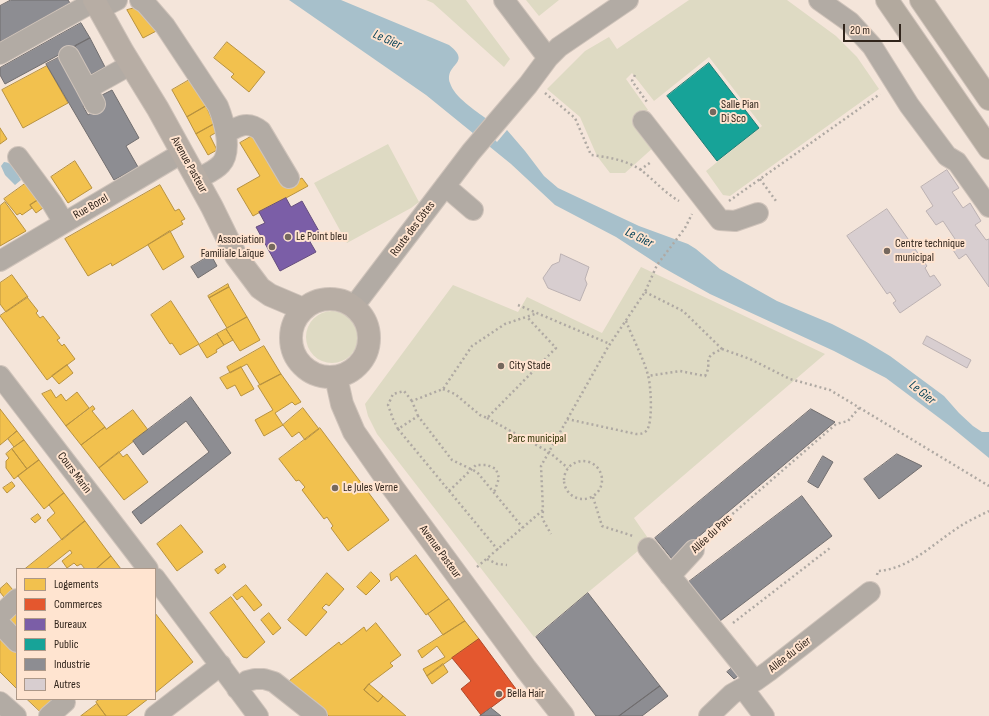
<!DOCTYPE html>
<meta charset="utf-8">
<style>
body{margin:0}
#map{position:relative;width:989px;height:716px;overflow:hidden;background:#f4e5da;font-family:"Sofia Sans Condensed",sans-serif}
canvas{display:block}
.legend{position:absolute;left:16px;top:568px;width:140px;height:132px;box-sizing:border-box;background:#ffe4d0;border:1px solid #ad9888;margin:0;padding:5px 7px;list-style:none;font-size:12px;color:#31251c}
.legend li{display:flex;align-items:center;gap:8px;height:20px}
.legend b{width:20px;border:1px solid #ad9888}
.scale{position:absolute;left:843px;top:24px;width:58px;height:18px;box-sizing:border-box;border:2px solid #31251c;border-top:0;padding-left:5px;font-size:12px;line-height:14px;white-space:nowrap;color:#31251c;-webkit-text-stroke:3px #ffe4d0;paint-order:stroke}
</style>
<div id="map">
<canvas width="989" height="716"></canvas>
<ul class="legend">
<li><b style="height:11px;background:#f2c14e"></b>Logements</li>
<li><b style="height:11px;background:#e4572e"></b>Commerces</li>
<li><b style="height:11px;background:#7b5ea7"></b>Bureaux</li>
<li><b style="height:11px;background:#17a398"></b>Public</li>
<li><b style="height:11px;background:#8d8d92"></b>Industrie</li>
<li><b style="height:11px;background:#d8ced0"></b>Autres</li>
</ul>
<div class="scale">20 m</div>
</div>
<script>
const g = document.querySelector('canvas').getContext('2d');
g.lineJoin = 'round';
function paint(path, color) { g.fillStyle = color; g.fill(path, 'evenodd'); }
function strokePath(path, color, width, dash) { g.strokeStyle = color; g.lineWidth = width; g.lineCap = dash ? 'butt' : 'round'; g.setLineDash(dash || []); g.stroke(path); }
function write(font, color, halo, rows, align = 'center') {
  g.font = font + ' "Sofia Sans Condensed",sans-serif'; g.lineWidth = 4; g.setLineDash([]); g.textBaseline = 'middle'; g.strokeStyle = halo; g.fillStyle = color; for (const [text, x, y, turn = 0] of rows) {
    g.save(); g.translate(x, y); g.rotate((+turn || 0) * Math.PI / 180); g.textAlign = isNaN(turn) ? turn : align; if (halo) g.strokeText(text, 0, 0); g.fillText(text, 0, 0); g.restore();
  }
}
const green = new Path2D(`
 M426,0H466L510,59L504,67L433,3Z
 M526,0H559L539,16Z
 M689,0H787L836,36L857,57L879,89L730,196L723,195L706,171L762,126L709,57L654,101L632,73L626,79L648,110L635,120L655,146L625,173H610L597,156L580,117L547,89L585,51L609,37L617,49Z
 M388,144L419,202L411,208L347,243L314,183Z
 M641,267L825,354L634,518L650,541L534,637L377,434L368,416L365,404L453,285L518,312L527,297L602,333Z
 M306 337a26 26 0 1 1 52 0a26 26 0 1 1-52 0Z`);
const water = new Path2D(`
 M289,0H341L449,45C473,64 444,63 450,83C454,97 476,111 487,119L481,126L497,142L507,130L525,151L544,176L558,188L639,226L688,244L696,249L720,269L777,301L832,324L865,341L890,356L944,396L959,413L973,426L982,432H989V458L950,426L886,378L834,351L710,294L662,267L616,237L555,205L511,164L426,95Z
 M4,162C13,162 17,173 21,180L15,185L5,175L1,166Z`);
const homes = new Path2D(`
 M139,7L162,28L143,38L127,10Z
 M227,42L265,72L249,92L231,77L234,74L214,58Z
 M47,66L68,103L23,128L2,90Z
 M191,79L206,106L187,117L172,90Z
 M206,106L214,124L196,134L187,117Z
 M214,124L217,132L210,136L217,150L208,155L196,134Z
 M0,128L7,139L0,144Z
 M254,135L285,187L302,178L308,186L253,216L237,189L260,176L240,143Z
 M75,161L92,188L68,203L51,177Z
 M29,181L41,198L30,205L32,208L22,215L20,213L17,215L4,199Z
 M160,185L175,211L179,209L185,219L181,221L183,224L112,266L111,263L88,276L65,239Z
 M41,198L47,205L36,213L30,205Z
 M5,202L26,231L0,246V206Z
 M170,231L184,257L163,270L148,245Z
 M12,275L28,297L6,312L0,304V283Z
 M228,284L229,287L209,298L208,296Z
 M229,287L247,317L227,328L209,298Z
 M27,297L38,311L36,313L40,318L43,316L60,338L57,340L62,346L64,344L75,359L47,380L0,316Z
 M171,301L199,344L180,355L172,343L170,344L151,315Z
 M247,317L260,340L240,351L226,329Z
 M226,329L233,340L224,345L217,334Z
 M217,334L224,345L216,350L217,352L207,358L199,345Z
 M264,346L281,374L260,385L247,364L230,373L227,367Z
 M67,365L73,373L59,384L52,376Z
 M241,367L254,389L241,396L235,385L227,389L220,378Z
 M281,374L301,402L295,405L292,402L275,413L283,425L264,436L255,420L273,410L258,386Z
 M51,390L56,398L61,394L66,401L77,392L89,408L66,426L42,394Z
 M93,406L95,409L92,411L105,427L81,445L66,426Z
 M303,408L319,429L305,440L299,432L292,437L283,425Z
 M0,409L17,431L0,445Z
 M133,410L148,430L99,468L81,445L105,427L106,429Z
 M320,428L389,520L348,551L331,528L333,526L327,517L324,519L302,490L305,487L299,480L296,481L279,459Z
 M17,431L24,440L14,447L8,439Z
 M24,440L39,460L27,469L12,449Z
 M12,449L27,469L14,479L6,468V461L9,458L6,454Z
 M119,452L123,457L127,454L148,482L124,500L99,468Z
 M39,460L64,493L44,509L18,476Z
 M12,482L15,486L7,493L3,488Z
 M64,493L85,521L62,540L47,520L55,513L49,505Z
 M38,514L41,518L35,523L31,519Z
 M85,521L111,556L96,569H85L81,564L77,566L74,563L67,568L62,561L72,553L70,550L46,569H25Z
 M181,525L203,552L177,571L157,544Z
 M416,555L449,599L426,615L397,576L391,581L390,574Z
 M111,556L121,569H96Z
 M224,564L226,567L218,574L215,570Z
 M371,572L380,581L366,595L357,587Z
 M327,573L344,589L329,606L326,604L322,608L327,612L306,636L288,620Z
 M7,583L13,590L4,597L0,592V589Z
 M246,585L262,605L254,611L242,596L237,600L233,595Z
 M231,597L265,642L247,658L243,657L210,613Z
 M449,599L465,621L443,635L428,614Z
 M17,612V626L14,629L7,621Z
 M155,613L193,662L155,693Z
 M269,613L281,628L273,635L261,620Z
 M465,621L479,639L427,676L423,669L445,657L437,646L422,658L418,651Z
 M376,623L401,655L390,663L393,666L369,684L364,690L378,702L383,696L406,716H329L289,681L339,642L341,645L364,627L366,631Z
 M0,635L17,652V689L0,672Z
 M443,664L448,672L432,684L427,676Z
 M369,684L383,696L378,702L364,690Z
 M27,699H49L51,701L41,712Z
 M100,699H148L126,716H106L96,702Z
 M97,704L106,716H81Z`);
const shops = new Path2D(`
 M479,639L516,689L481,715L461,689L471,681L452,658Z`);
const offices = new Path2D(`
 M286,198L291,207L302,201L320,233L309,240L316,252L280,271L256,227L265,223L259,212Z`);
const public = new Path2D(`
 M709,63L759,128L717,161L667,96Z`);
const industry = new Path2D(`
 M11,0H68L70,3L0,42V6Z
 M81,23L90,38L5,84L0,75V68Z
 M90,38L105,67L90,75L75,46Z
 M60,57L86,104L83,106L88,115L103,106L98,97L112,90L139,138L126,146L138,167L114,180L46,64Z
 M211,255L217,266L198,278L191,267Z
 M191,397L231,453L141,524L132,512L209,452L186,421L143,455L133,441Z
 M811,409L835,422L672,559L655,538Z
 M897,454L922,466L879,499L864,479Z
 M823,456L833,462L818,488L808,482Z
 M802,496L832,536L716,624L686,584Z
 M588,593L660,686L619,716H596L536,637Z
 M732,668L738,676L734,679L727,672Z
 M660,686L668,696L642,716H619Z
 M491,708L501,716H480Z`);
const building = new Path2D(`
 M947,170L959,188L952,192L963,208L970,203L981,221L975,225L986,240L989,239V287L966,254L959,259L949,244L955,239L943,221L936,225L926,211L933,206L921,187Z
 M887,209L927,266L925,268L930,277L934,275L941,285L900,313L893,303L896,301L890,292L887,294L847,236Z
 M561,254L589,267L585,279L587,284L580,301L548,288L543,278L552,265L559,262Z
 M927,336L971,360L967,368L923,344Z`);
const path = new Path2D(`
 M635,75L632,81L647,102
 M545,93L575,118L591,155C608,157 626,160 641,170C654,180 665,193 679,201
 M640,170L651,162
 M760,179L776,201
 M729,201L880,94
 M645,292L683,311L722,349C699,359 714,361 705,376L680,371L648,376
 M518,305L610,344
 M722,349L750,359L790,379L830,390L989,486
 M443,389L455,394L480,415L487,418L556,348L527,317
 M418,416L412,401L443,389L472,346L505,324L538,313
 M487,418L549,452L568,468
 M567,419L636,434C640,434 644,434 647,430C653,421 651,386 648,375C643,357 633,339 626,321
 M398,429L393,419L388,405L393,394L404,391L412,401
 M564 480a19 19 0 1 1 38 0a19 19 0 1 1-38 0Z
 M449,491L476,465H487L496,469L499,478L494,493
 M593,497L602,526L633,536
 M543,511L542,518L551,534
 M706,537L836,424L848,421L859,408
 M498,550L398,429L418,416L452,460L477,472L523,528
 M487,559L497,564L507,565
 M477,567L543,510L541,466L608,347L645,292L657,265L685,228L692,214
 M877,575L878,571C909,569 933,544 959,527C968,521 979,516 989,511
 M733,623L830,548`);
const minor = new Path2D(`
 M140,0L145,3L165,26L218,106C224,121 233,151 221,164C215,171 204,175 197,179
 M504,0L548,58
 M819,0L850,22L872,46L909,105L947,156L957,162L989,207
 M99,9L117,0
 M0,54L95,1
 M69,56L87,89L130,65
 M87,89L95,104
 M643,121L720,220L735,221L758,213
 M226,133C239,126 248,120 261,131L289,178
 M18,157L52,203L64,223
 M445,186L473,210
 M0,261L182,153
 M354,306L471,152L528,85L548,58L559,47L628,0
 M0,376L148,569
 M648,548L755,681
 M670,576L694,550
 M155,578L258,716
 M0,615L17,599
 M0,624L17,642
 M743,688L764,716
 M237,689L247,681L255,679H264L274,682L317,716
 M0,702L16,716
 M49,716L65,702
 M155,716L221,665
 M709,716L732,694L755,681L769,671L870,592`);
const major = new Path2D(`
 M94,0L123,52L158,109L212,207L236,256L260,288L270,295L303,309
 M291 338a39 39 0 1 1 78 0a39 39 0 1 1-78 0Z
 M336,377L342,404L354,432L393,488L526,669L563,716`);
const highway = new Path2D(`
 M887,0L989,148
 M921,0L989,99`);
const markers = [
 [713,112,4,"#75685e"],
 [288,237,4,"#75685e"],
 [272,247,4,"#75685e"],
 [887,251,4,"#75685e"],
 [501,366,4,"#75685e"],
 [335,488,4,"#75685e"],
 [499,694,4,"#75685e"]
];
const poiNames = [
 ["Salle Pian",721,105],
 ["Di Sco",721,119],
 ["Le Point bleu",296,237],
 ["Association",264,240,"right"],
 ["Familiale Laïque",264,254,"right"],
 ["Centre technique",895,244],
 ["municipal",895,258],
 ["City Stade",509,366],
 ["Le Jules Verne",343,488],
 ["Bella Hair",507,694]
];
const streetNames = [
 ["Avenue Pasteur",189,165,61],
 ["Rue Borel",91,207,-30],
 ["Route des Côtes",413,229,-53],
 ["Cours Marin",74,473,53],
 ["Allée du Parc",712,534,-43],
 ["Avenue Pasteur",440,552,54],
 ["Allée du Gier",790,655,-38]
];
const parkNames = [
 ["Parc municipal",537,439]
];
const waterNames = [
 ["Le Gier",387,40,24],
 ["Le Gier",639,238,26],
 ["Le Gier",922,393,39]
];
paint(green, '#dedac3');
paint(water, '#a7c0cb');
paint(homes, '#f2c14e');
strokePath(homes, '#b8923f', 1);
paint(shops, '#e4572e');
strokePath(shops, '#ae4829', 1);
paint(offices, '#7b5ea7');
strokePath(offices, '#654d7d', 1);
paint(public, '#17a398');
strokePath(public, '#1f7d73', 1);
paint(industry, '#8d8d92');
strokePath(industry, '#716e6f', 1);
paint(building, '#d8ced0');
strokePath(building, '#bbb1b2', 1);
strokePath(minor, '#cfc3ba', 22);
strokePath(major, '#cfc3ba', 24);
strokePath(highway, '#cfc3ba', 24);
strokePath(path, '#afa9a3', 2.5, [2, 3]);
strokePath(minor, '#b2aba4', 20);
strokePath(major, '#b7ada4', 22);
strokePath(highway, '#b2a99e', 22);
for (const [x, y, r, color] of markers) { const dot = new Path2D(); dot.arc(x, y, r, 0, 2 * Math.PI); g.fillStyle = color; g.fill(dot); strokePath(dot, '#ffe4d0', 1.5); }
write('12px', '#31251c', '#ffe4d0', poiNames, 'left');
write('12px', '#31251c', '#ffe4d0', streetNames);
write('12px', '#2f3202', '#ffe4d0', parkNames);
write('italic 13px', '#0a455a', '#ffe4d0', waterNames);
</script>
